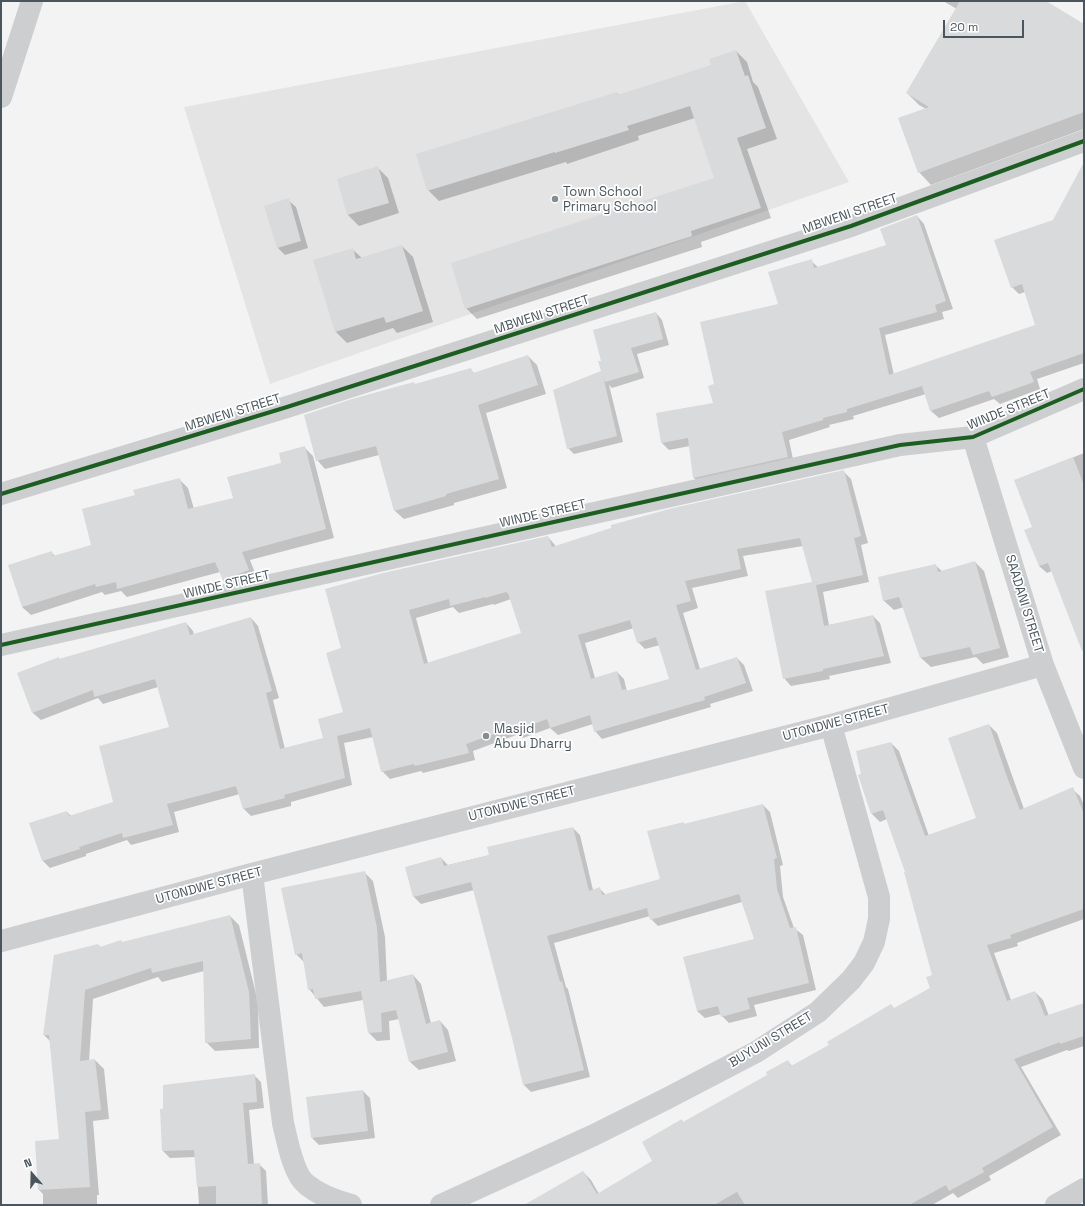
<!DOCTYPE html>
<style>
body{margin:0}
#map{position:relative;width:1085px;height:1206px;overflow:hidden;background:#f3f3f3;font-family:"Space Grotesk",sans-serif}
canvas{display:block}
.frame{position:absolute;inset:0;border:2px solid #4a565e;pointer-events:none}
.north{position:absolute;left:12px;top:1154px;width:40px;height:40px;-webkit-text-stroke:3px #fff;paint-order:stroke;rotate:340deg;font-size:11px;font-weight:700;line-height:16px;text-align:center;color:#4a565e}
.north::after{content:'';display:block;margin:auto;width:14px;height:18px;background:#4a565e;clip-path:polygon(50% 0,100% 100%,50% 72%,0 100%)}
.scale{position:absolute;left:943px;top:20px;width:81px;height:18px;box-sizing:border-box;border:2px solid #4a565e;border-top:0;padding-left:5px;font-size:12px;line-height:14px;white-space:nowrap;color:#4a565e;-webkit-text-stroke:3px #fff;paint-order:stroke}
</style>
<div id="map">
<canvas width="1085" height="1206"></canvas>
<div class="frame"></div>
<div class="north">N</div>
<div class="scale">20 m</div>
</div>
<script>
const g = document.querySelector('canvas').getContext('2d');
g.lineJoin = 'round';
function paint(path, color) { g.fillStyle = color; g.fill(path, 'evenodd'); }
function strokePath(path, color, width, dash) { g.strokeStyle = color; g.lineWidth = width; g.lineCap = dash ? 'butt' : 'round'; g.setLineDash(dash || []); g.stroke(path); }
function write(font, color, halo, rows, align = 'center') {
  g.font = font + ' "Space Grotesk",sans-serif'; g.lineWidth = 3.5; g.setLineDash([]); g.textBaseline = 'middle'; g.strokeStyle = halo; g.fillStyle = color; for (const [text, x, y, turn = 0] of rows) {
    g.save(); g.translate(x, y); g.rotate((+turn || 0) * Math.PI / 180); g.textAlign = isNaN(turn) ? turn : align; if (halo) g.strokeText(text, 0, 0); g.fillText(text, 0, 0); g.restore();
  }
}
const education = new Path2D(`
 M745,1L849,182L270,384L184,107Z`);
const shadow = new Path2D(`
 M943,1H1044L1084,25V129L931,185L919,172L926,109L919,105L907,93L957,9Z
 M736,51L747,62L753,82L758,87L777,139L747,149L771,218L701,242L702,247L477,319L466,308L716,179L695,118L638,136L639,140L567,164L566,162L439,201L428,190L617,93L619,95L713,66Z
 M377,167L388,178L399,213L359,226L348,215L338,179Z
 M1084,174V363L1037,379L1040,389L1000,404L994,399L939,418L931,411L926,394L853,416L854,419L829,425L830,427L789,440L794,464L702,485L694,478L690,446L669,450L662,443L714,404L716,385L779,305L811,261L819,268L887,246L917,216L924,224L953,309L942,312L944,319L885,335L894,375L1036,326L1025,292L1019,294L1012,287Z
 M288,200L296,207L308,248L285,255L278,248Z
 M402,246L413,257L433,322L397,333L393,328L347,343L336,332L314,261L352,249L362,258Z
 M656,313L662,320L669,345L637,354L644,378L612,388L609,385L623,442L574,454L568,448L602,371Z
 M528,356L537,365L546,394L486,413L507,488L454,503V505L404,519L395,511L379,455L325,469L317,460L416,385L471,370L475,374Z
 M304,447L313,456L334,538L250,560L257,578L232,588L223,580L220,572L127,597L121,591L105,595L102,592L31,615L22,607L51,552L55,556L93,546L136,496L179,479L188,488L194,509L234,499Z
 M1084,453V653L1052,571L1047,573L1039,566L1033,527L1015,481Z
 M843,471L851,479L868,543L861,545L869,582L823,592L829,625L873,616L880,623L891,663L829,676L830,679L791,686L784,678L813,582L803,546L743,556L748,576L692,588L698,608L683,613L700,669L737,658L744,665L753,691L710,704L711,707L602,739L595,731L593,724L558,735L550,728L523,738L519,734L473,751L475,760L423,773L421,771L390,779L382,771L373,737L344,743L352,785L291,802V806L251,816L244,809L240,794L174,812L179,832L131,845L127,840L86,854V856L50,868L43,861L67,812L71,816L115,802L170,727L158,687L103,704L98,698L41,720L33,713L18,673L59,658L60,660L186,623L193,631L194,635L251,618L258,626L279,698L273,700L285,749L325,738L344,713L342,649L326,590L548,537L555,545L556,547ZM511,599L522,634L428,663L416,618L453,607L459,613L493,604L494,605ZM634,628L638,642L645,649L660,645L670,680L627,692L624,679L617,672L595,678L585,643Z
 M975,562L984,571L1009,657L983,664L976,657L931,667L921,658L904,607L894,610L884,601L879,578L935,565L942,571Z
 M989,725L997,733L1024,809L1072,789L1080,796L1084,805V919L1017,943L1018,946L994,953L1011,1000L1035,992L1043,1000L1049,1016L1084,1004V1046L1069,1051L1067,1050L1021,1067L1061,1135L989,1176L991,1180L958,1198L953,1193L932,1205H553L583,1172L591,1180L599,1194L654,1161L681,1120L684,1123L768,1075L788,1061L792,1066L931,988L933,976L907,872L887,819L880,822L872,814L859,775L862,774L891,743L899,751L929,836L977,818Z
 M763,805L770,812L783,865L780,866L783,897L794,928L803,935L816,990L754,1005L757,1016L729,1023L722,1016L721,1014L705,1018L697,1011L755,940L742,902L658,926L651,919L650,916L554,943L566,987L568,989L590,1077L531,1092L524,1085L513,1038L474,890L421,904L414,897L407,868L441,858L448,865L490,855L573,828L580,835L593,890L599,888L606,895L661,880L683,823L685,824Z
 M364,872L373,881L385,937L387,981L413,975L421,984L431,1023L440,1021L448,1030L456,1061L419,1070L410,1062L399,1019L389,1021L390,1040L377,1041L369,1033L363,1000L324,1007L309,989L305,963L296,954Z
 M230,916L239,925L258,1002L259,1048L215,1051L206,1042L204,971L162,982L158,977L93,999L89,1061L95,1060L104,1069L109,1119L93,1121L99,1195H97V1205H43V1194L39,1190L61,1140L50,1041L44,1035L98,945L101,947L123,943Z
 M254,1075L261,1082L264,1108L249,1110L254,1164H259L266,1171L268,1205H199L196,1157L170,1158L163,1151L161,1110Z
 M363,1091L370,1098L375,1138L319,1145L312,1138Z`);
const building = new Path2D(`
 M960,1H1046L1084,24V112L918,173L898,118L929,107L906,93Z
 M736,50L745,76L748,75L766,128L737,138L761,208L691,231L692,236L465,309L451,263L714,178L690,106L627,126L629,130L555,153V152L427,191L416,154L617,92L618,95L711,65L709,59Z
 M1084,162V353L1030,372L1034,382L992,397L989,391L930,411L922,386L847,409V412L823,418V420L782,432L788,457L693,478L688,438L661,443L656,413L713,403L708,386L714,384L700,322L778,304L768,272L812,259L814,268L886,245L880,229L917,215L946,301L935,305L937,312L879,328L889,375L1035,325L1022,284L1011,288L994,240L1053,220Z
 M378,166L389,203L347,215L337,179Z
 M289,198L301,241L277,248L264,206Z
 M402,245L423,311L386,323L384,317L335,332L313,260L353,248L356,259Z
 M656,312L663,339L631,348L639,372L605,382L603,376L617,436L567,449L553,390L601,371L598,361H601L593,330Z
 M528,355L538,385L478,405L499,479L446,494V496L394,511L376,446L316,461L304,415L352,399L414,382L415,384L471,368L473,373Z
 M305,446L326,529L242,552L249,570L223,580L215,562L117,589L116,582L96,587L95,584L22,607L8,565L52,551L53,556L91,545L82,509L135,495L133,490L180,478L188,509L233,498L227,477L281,463L279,453Z
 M1073,457L1084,485V650L1082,651L1048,563L1039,566L1024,530L1032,527L1014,480Z
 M844,470L861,536L854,538L863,575L816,585L824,626L873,615L884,656L823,669V671L783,679L765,591L812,582L800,538L737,549L741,569L685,581L691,601L676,605L696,670L737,657L746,683L704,697L705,700L594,732L590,715L550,728L547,719L515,731L513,727L466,744L469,753L415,766L414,764L381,772L370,728L337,736L345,778L284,795L285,798L243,809L236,786L167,804L173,825L123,838L122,833L79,847L80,849L42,861L29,823L67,811L69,816L113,802L99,746L169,727L155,679L94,697L93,690L32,713L17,673L59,657V659L186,622L190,635L251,617L272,691L266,693L280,749L323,738L318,719L343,712L326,653L341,648L325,589L383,573L548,536L552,547L611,528V525L673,508ZM506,592L507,593H508L521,633L424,664L409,610L449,599L450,606L485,597V598ZM630,620L637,643L656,637L669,679L626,691L625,689L622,690L617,671L591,679L578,635Z
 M975,561L1000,648L973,655L970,647L920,658L899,597L883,601L878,577L936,564L938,572Z
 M989,724L1007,777L1020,810L1073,787L1084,814V909L1010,935L1011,938L987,945L1007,1001L1035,991L1045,1016L1084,1003V1036L1060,1044V1042L1014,1059L1053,1127L982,1168L984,1172L949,1191L946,1185L909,1205H745L737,1192L714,1205H524L583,1171L597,1194L652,1161L642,1142L682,1119L683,1122L767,1075L766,1072L788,1060L791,1066L829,1045L827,1042L891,1004L894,1008L930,988L926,977L932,975L904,872H905L883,810L871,814L858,775L861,774L856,751L891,742L925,836L976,818L948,738Z
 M763,804L777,858L774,859L777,889L790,928L796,927L809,983L747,998L750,1009L721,1017L718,1006L697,1011L683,957L754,939L739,894L650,920L647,908L547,936L560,982L562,981L584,1070L523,1085L512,1038L471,882L413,897L405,867L441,857L444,866L489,855L487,847L573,827L589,891L600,887L602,895L660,879L647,831L684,822V824Z
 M365,871L377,928L380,982L413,974L426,1024L440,1020L448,1052L409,1062L396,1010L381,1013L382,1032L368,1033L361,991L315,999L313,989L308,990L302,953L295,955L281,888Z
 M230,915L249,992L251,1039L205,1043L203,961L152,973L151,968L85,990L80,1061L95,1059L101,1110L85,1112L90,1187L38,1190L35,1141L59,1139L49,1035H43L54,955L98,944L100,947L121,940L122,942Z
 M255,1074L257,1102L243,1103L248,1164L260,1163L262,1205H216V1186L197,1187L194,1150L162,1151L160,1109H163V1085Z
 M363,1090L368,1131L311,1138L306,1097Z`);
const minor = new Path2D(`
 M1,97L32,1
 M973,437L1043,665L1084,768
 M1,494L287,407L851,226L1084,141
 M1,645L900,445L973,437L1084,389
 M252,874L283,1123C287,1139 293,1174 306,1184C319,1195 336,1201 351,1205
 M1,941L252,874L831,725L1043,665
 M441,1205L594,1135L666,1099L756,1052L818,1012L851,980L864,963L874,942L879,919V897L831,725
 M1056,1205L1084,1189`);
const cycleway = new Path2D(`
 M1,494L287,407L851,226L1084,141
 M1,645L900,445L973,437L1084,389`);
const markers = [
 [555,199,4,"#858d92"],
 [486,736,4,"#858d92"]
];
const poiNames = [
 ["Town School",563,192],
 ["Primary School",563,207],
 ["Masjid",494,729],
 ["Abuu Dharry",494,744]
];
const streetNames = [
 ["MBWENI STREET",850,214,-19],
 ["MBWENI STREET",542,315,-18],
 ["WINDE STREET",1009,410,-22],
 ["MBWENI STREET",233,413,-17],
 ["WINDE STREET",543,514,-13],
 ["WINDE STREET",227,585,-13],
 ["SAADANI STREET",1024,604,73],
 ["UTONDWE STREET",836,723,-15],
 ["UTONDWE STREET",522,804,-14],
 ["UTONDWE STREET",209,886,-15],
 ["BUYUNI STREET",771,1040,-31]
];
paint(education, '#e5e4e4');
paint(shadow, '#0003');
paint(building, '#d9dadb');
strokePath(minor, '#ccced0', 22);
strokePath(cycleway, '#1b5e20', 4);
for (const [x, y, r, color] of markers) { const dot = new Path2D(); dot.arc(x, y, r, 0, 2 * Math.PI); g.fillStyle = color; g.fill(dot); strokePath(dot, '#fff', 1.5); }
write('13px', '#4a565e', '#fff', poiNames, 'left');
write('13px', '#4a565e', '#fff', streetNames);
</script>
